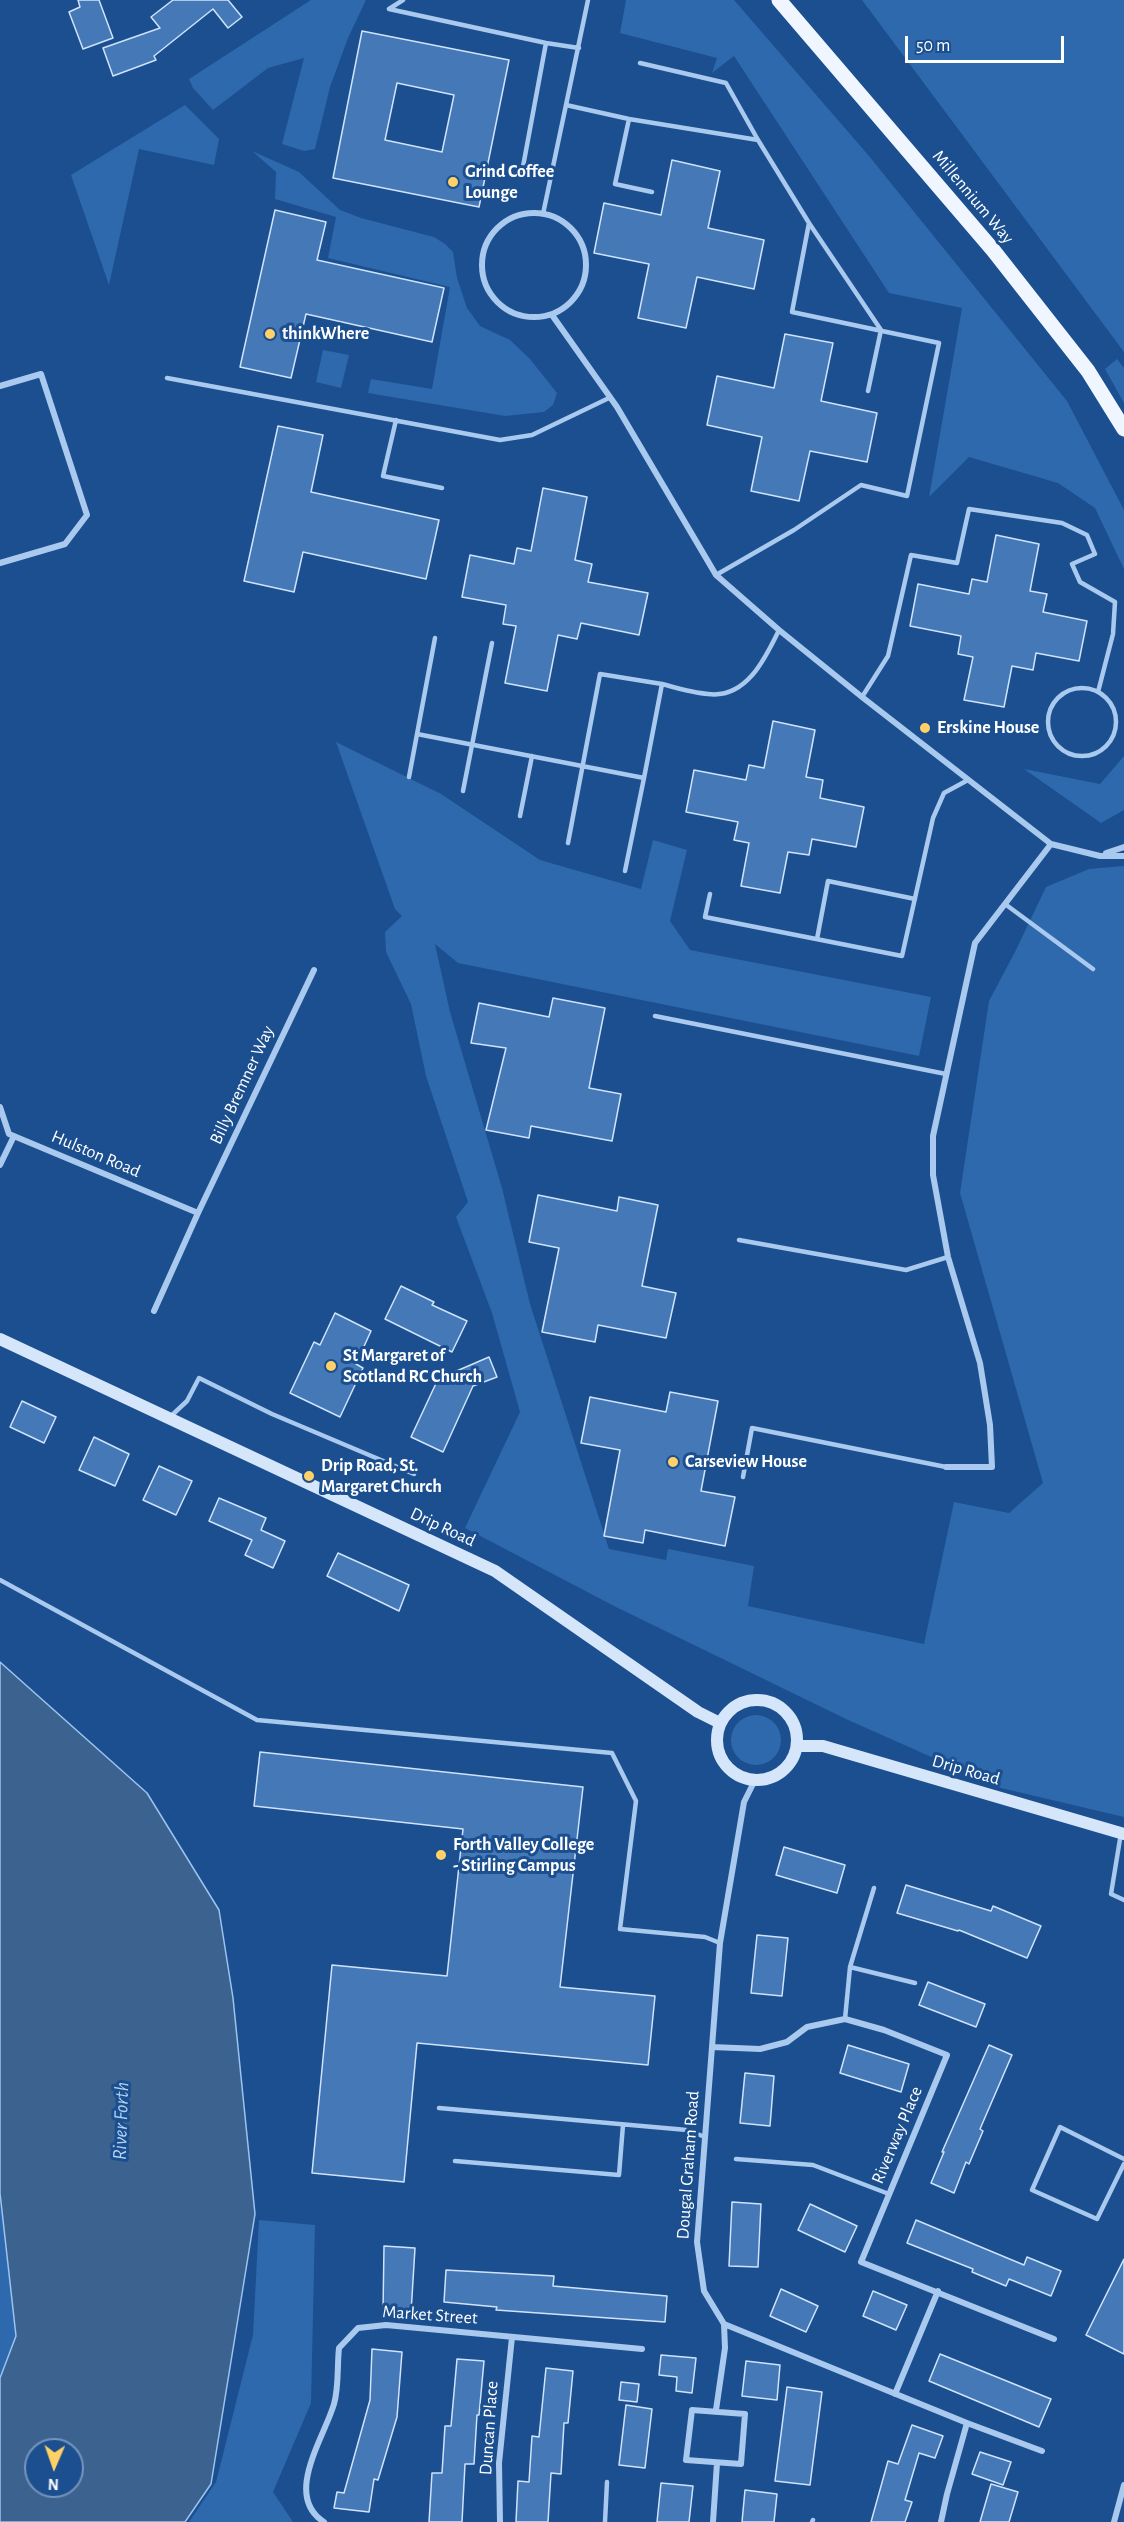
<!DOCTYPE html>
<style>
body{margin:0}
#map{position:relative;width:1124px;height:2522px;overflow:hidden;background:#1b4f8f;font-family:"Alegreya Sans",sans-serif}
canvas{display:block}
.north{position:absolute;left:24px;top:2438px;width:60px;height:60px;box-sizing:border-box;background:#1b4f8f;border:2px solid #7695bc;border-radius:50%;rotate:182deg;font-size:16px;font-weight:700;line-height:24px;text-align:center;color:#fff}
.north::after{content:'';display:block;margin:auto;width:21px;height:27px;background:#ffd166;clip-path:polygon(50% 0,100% 100%,50% 72%,0 100%)}
.scale{position:absolute;left:905px;top:36px;width:159px;height:27px;box-sizing:border-box;border:3px solid #fff;border-top:0;padding-left:8px;font-size:18px;line-height:21px;white-space:nowrap;color:#fff;-webkit-text-stroke:4px #1b4f8f;paint-order:stroke}
</style>
<div id="map">
<canvas width="1124" height="2522"></canvas>
<div class="north">N</div>
<div class="scale">50 m</div>
</div>
<script>
const g = document.querySelector('canvas').getContext('2d');
g.lineJoin = 'round';
function paint(path, color) { g.fillStyle = color; g.fill(path, 'evenodd'); }
function strokePath(path, color, width, dash) { g.strokeStyle = color; g.lineWidth = width; g.lineCap = dash ? 'butt' : 'round'; g.setLineDash(dash || []); g.stroke(path); }
function write(font, color, halo, rows, align = 'center') {
  g.font = font + ' "Alegreya Sans",sans-serif'; g.lineWidth = 6; g.setLineDash([]); g.textBaseline = 'middle'; g.strokeStyle = halo; g.fillStyle = color; for (const [text, x, y, turn = 0] of rows) {
    g.save(); g.translate(x, y); g.rotate((+turn || 0) * Math.PI / 180); g.textAlign = isNaN(turn) ? turn : align; if (halo) g.strokeText(text, 0, 0); g.fillText(text, 0, 0); g.restore();
  }
}
const green = new Path2D(`
 M311,0H366L348,38L330,87L315,149L304,151L282,144L304,58L268,68L213,110L193,88L189,79Z
 M626,0H734L869,156L1067,401L1124,510V569L1095,508L1058,483L969,457L929,497L962,308L889,293L734,56L712,73L717,58L620,33Z
 M862,0H1124V352Z
 M185,105L219,139L214,165L139,149L109,285L71,175Z
 M252,151L299,172L340,210L361,218L434,237L445,244L453,252L457,278L467,308L480,326L510,340L530,359L557,393L553,405L544,412L505,416L368,393L371,379L432,389L450,287L328,258L336,217L275,199L276,172Z
 M323,350L349,355L341,388L316,382Z
 M1117,359L1124,368V403L1105,369Z
 M336,742L441,794L540,860L641,889L653,840L687,850L670,921L690,950L931,997L919,1056L458,963L435,944L450,1012L502,1188L530,1304L609,1549L666,1560L668,1549L754,1566L748,1606L924,1644L954,1502L1009,1513L1043,1483L960,1193L989,1001L1016,950L1046,887L1089,869L1124,866V1817L1001,1788L846,1719L616,1607L465,1528L520,1412L492,1313L456,1217L468,1202L426,1076L411,1004L386,952L385,932L402,916L395,909Z
 M1124,756V810L1101,823L1024,769L1100,784Z
 M731 1740a25 25 0 1 1 50 0a25 25 0 1 1-50 0Z
 M0,2193L16,2336L0,2378Z
 M259,2220L315,2225L311,2403L273,2492L293,2522H189L216,2482L253,2335Z`);
const water = new Path2D(`
 M0,1662L147,1793L219,1910L233,1998L255,2214L211,2484L185,2522H0V2378L16,2336L0,2193ZM36,2450H72V2486H36Z`);
const building = new Path2D(`
 M78,0H99L113,38L83,49L69,12L80,7Z
 M173,0H228L242,17L228,28L213,9L154,56L156,60L113,76L103,48L160,28L151,17Z
 M362,31L509,60L479,207L333,178ZM397,83L454,95L442,152L385,140Z
 M672,160L720,171L708,228L764,240L754,289L697,277L686,328L638,318L649,264L594,253L604,203L661,215Z
 M275,210L326,222L317,260L444,288L432,342L306,314L291,378L240,367Z
 M785,334L833,343L821,401L877,413L867,462L810,451L799,501L751,491L762,437L707,425L717,376L774,388Z
 M278,426L323,435L311,492L439,520L426,579L303,552L294,592L244,581Z
 M543,488L587,497L575,560L592,564L588,582L648,593L639,635L581,623L577,639L558,635L547,691L505,683L516,626L503,624L506,605L462,597L470,555L514,564L517,548L531,551Z
 M996,535L1039,544L1030,591L1047,594L1043,612L1087,621L1079,661L1036,653L1033,670L1012,666L1004,707L964,700L973,657L958,654L961,636L910,626L918,584L969,594L972,579L987,582Z
 M773,721L815,730L806,777L823,780L820,798L864,807L856,847L812,839L809,855L788,852L780,893L741,886L749,843L734,840L738,822L686,812L694,770L746,780L749,765L764,768Z
 M553,998L605,1008L589,1088L621,1094L612,1141L531,1126L529,1138L486,1130L506,1048L471,1043L479,1003L549,1017Z
 M538,1195L617,1211L619,1197L658,1205L642,1286L676,1293L666,1338L598,1325L595,1342L542,1332L559,1248L529,1242Z
 M401,1286L434,1302L432,1305L467,1321L452,1352L385,1319Z
 M335,1313L371,1331L356,1364L363,1368L340,1417L290,1393L314,1342L320,1345Z
 M489,1357L497,1377L473,1386L443,1452L411,1437L438,1379Z
 M670,1392L718,1401L701,1491L735,1497L725,1546L645,1530L643,1543L604,1536L620,1450L581,1443L590,1397L666,1412Z
 M22,1401L56,1417L44,1443L10,1427Z
 M94,1437L129,1454L115,1486L79,1470Z
 M159,1466L192,1481L176,1515L143,1500Z
 M219,1498L266,1518L261,1530L285,1541L273,1568L245,1555L252,1540L209,1521Z
 M338,1553L409,1585L399,1611L327,1576Z
 M260,1752L583,1787L560,1987L655,1996L648,2065L417,2043L404,2182L312,2173L332,1965L447,1976L463,1829L254,1806Z
 M784,1847L845,1865L837,1893L776,1875Z
 M906,1885L991,1911L993,1906L1041,1926L1027,1958L959,1930L958,1931L897,1913Z
 M757,1935L788,1938L782,1996L751,1993Z
 M928,1982L985,2004L976,2027L919,2005Z
 M848,2045L909,2064L901,2092L840,2073Z
 M989,2045L1012,2055L980,2129L983,2131L969,2164L966,2162L954,2193L931,2183L944,2152H942Z
 M745,2073L774,2076L770,2126L740,2123Z
 M732,2202L761,2204L758,2267L729,2266Z
 M810,2204L857,2226L845,2252L798,2230Z
 M916,2220L1024,2265L1027,2257L1061,2271L1051,2296L1009,2279L1006,2286L972,2272L973,2269L907,2243Z
 M384,2246L415,2248L411,2313L383,2311Z
 M1124,2259V2354L1086,2335Z
 M446,2270L554,2276L553,2286L667,2296L665,2322L496,2310L497,2307L444,2302Z
 M781,2289L818,2306L806,2332L770,2316Z
 M873,2291L907,2305L896,2330L863,2316Z
 M372,2349L402,2352L397,2417L378,2480L374,2479L369,2512L334,2508L337,2492L344,2493L370,2400Z
 M940,2354L1051,2399L1039,2427L929,2381Z
 M661,2355L696,2358L692,2393L676,2391L677,2377L659,2375Z
 M457,2359L484,2361L479,2415H477L474,2464H465L462,2522H429L432,2473H442L445,2426H451Z
 M746,2361L780,2365L777,2400L742,2396Z
 M546,2368L573,2371L568,2423H564L561,2474L551,2473L548,2522H516L518,2481L529,2482L532,2436L539,2437Z
 M621,2382L639,2384L637,2402L619,2400Z
 M787,2387L822,2392L810,2485L775,2481Z
 M626,2405L652,2409L645,2468L619,2465Z
 M912,2425L943,2436L935,2458L919,2453L905,2500L912,2502L905,2522H871L888,2461L898,2464Z
 M980,2452L1011,2462L1003,2485L972,2474Z
 M661,2483L693,2486L689,2522H657Z
 M991,2484L1018,2492L1009,2522H980Z
 M745,2490L777,2494L774,2522H742Z`);
const lane = new Path2D(`
 M403,0L389,9L546,43L522,172
 M546,43L579,48
 M640,63L726,83L758,140
 M566,105L588,0
 M629,119L615,184L652,192
 M543,214L566,105L629,119L758,140L809,223L792,312L939,343L907,496L861,485L794,530L716,575
 M809,223L881,330L868,391
 M167,378L500,440L532,435L609,398
 M396,420L383,476L442,488
 M1048 722a34 34 0 1 1 68 0a34 34 0 1 1-68 0Z
 M862,697L888,656L911,555L957,563L969,509L1062,523L1087,535L1095,554L1072,564L1080,582L1115,602L1113,634L1098,692
 M417,734L644,778L662,684C677,688 693,693 708,694C746,699 765,659 779,630
 M409,777L435,638
 M463,791L492,643
 M520,816L532,756
 M568,843L600,674L662,684
 M625,871L644,778
 M710,894L705,917L902,956L933,818L944,793L968,780
 M1005,904L1093,969
 M817,939L828,881L915,899
 M655,1016L946,1074
 M739,1240L906,1270L948,1257
 M170,1417L187,1401L199,1378L272,1414L414,1474
 M743,1477L752,1428L946,1467
 M0,1580L257,1720L612,1753L636,1801L620,1929L705,1937L720,1943
 M1121,1833L1111,1894L1124,1900
 M850,1967L915,1983
 M845,2019L850,1967L874,1888
 M439,2108L687,2130L705,2137
 M736,2159L813,2165L889,2194
 M1124,2159L1060,2127L1032,2190L1097,2219L1124,2164
 M455,2161L619,2175L623,2125
 M605,2522L607,2482
 M812,2522L813,2520`);
const street = new Path2D(`
 M482 265a52 52 0 1 1 104 0a52 52 0 1 1-104 0Z
 M552,315L617,407L716,575L779,630L862,697L1051,844L1100,856H1124
 M0,386L41,374L87,515L65,544L0,563
 M1106,853L1124,847
 M0,1107L9,1134L198,1213
 M0,1165L14,1136
 M154,1311L198,1213L314,970
 M946,1467H992L990,1425L980,1363L948,1257L933,1175V1136L975,943L1051,844
 M755,1780L744,1802L720,1943L697,2242L704,2291L724,2324L967,2423L1042,2451
 M712,2047L760,2049L787,2042L807,2027L845,2019L884,2030L947,2055L861,2262L1054,2339
 M895,2394L938,2291
 M692,2410L745,2414L741,2464L686,2460Z
 M716,2410L725,2348L724,2324
 M324,2522C283,2496 324,2438 334,2404C339,2387 337,2366 339,2348L358,2328L386,2325L642,2349
 M500,2522L499,2463L512,2337
 M713,2522L717,2463
 M941,2522L947,2494L967,2423
 M1114,2522L1124,2485`);
const secondary = new Path2D(`
 M0,1339L495,1571L698,1712L720,1723
 M717 1740a40 40 0 1 1 80 0a40 40 0 1 1-80 0Z
 M797,1746H823L1124,1834`);
const primary = new Path2D(`
 M779,0L993,250L1088,371L1124,429`);
const markers = [
 [453,182,6,"#ffd166"],
 [270,334,6,"#ffd166"],
 [925,728,6,"#ffd166"],
 [331,1366,6,"#ffd166"],
 [673,1462,6,"#ffd166"],
 [309,1476,6,"#ffd166"],
 [441,1855,6,"#ffd166"]
];
const poiNames = [
 ["Grind Coffee",465,172],
 ["Lounge",465,193],
 ["thinkWhere",282,334],
 ["Erskine House",937,728],
 ["St Margaret of",343,1356],
 ["Scotland RC Church",343,1377],
 ["Carseview House",685,1462],
 ["Drip Road, St.",321,1466],
 ["Margaret Church",321,1487],
 ["Forth Valley College",453,1845],
 ["- Stirling Campus",453,1866]
];
const streetNames = [
 ["Millennium Way",973,197,50],
 ["Billy Bremner Way",242,1085,-65],
 ["Hulston Road",96,1154,23],
 ["Drip Road",443,1527,25],
 ["Drip Road",966,1770,16],
 ["Riverway Place",897,2135,-67],
 ["Dougal Graham Road",688,2165,-86],
 ["Market Street",430,2315,4],
 ["Duncan Place",489,2428,-86]
];
const waterNames = [
 ["River Forth",121,2121,-88]
];
paint(green, '#2e69ad');
paint(water, '#3c6290');
strokePath(water, '#9cc4f0', 1.5);
paint(building, '#4478b7');
strokePath(building, '#cfe3fa', 1.5);
strokePath(lane, '#a9c9ee', 4.5);
strokePath(street, '#a9c9ee', 6);
strokePath(secondary, '#d6e6fa', 12);
strokePath(primary, '#f0f6ff', 15);
for (const [x, y, r, color] of markers) { const dot = new Path2D(); dot.arc(x, y, r, 0, 2 * Math.PI); g.fillStyle = color; g.fill(dot); strokePath(dot, '#1b4f8f', 2); }
write('bold 18px', '#fff', '#1b4f8f', poiNames, 'left');
write('18px', '#fff', '#1b4f8f', streetNames);
write('italic 20px', '#b5d3f5', '#1b4f8f', waterNames);
</script>
